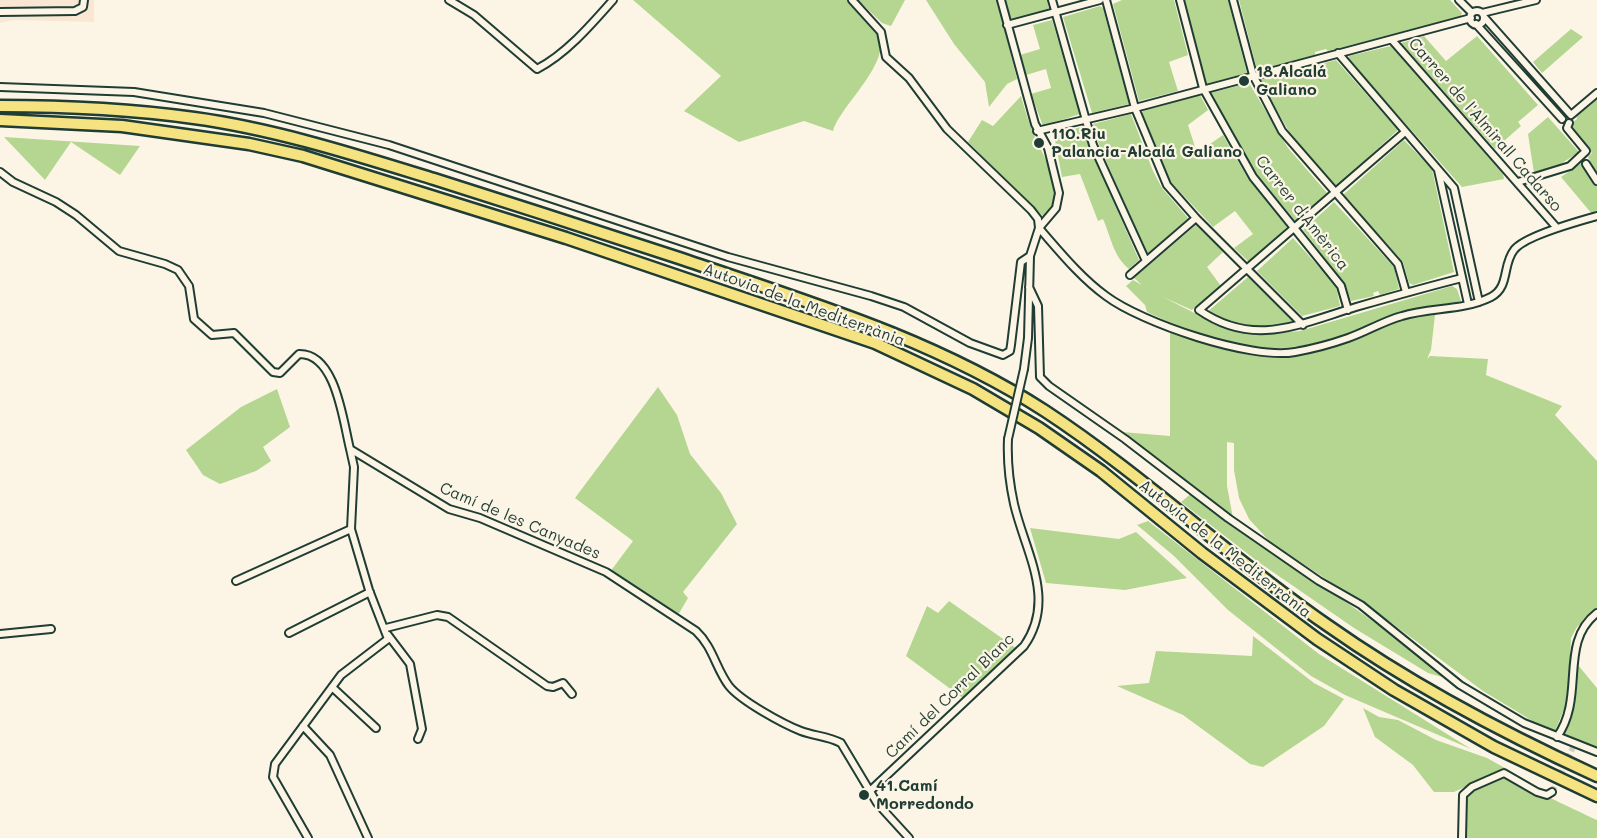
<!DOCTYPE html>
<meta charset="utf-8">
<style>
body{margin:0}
canvas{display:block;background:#fcf5e5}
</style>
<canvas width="1597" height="838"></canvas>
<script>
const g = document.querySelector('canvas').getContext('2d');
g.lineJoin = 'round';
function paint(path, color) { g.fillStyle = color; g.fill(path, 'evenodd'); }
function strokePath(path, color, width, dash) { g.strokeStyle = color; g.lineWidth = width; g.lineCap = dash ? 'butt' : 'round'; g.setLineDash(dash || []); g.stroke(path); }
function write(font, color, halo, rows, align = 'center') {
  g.font = font + ' Mali,sans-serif'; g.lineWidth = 4.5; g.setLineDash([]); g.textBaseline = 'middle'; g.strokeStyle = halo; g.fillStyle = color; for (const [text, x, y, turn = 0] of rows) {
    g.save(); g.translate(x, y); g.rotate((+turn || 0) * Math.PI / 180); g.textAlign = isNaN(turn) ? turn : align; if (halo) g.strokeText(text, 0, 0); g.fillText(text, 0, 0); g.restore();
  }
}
const built = new Path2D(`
 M0,0H94V22L13,20L0,23Z`);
const green = new Path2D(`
 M633,0H848C858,9 872,19 878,31C894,62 841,104 833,131L804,121L739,142L684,111L721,76Z
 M858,0H905L891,26L882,23Z
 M926,0H997L1017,79L1007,84L989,107L985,82L954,44Z
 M1005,0H1047L1049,9L1011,21Z
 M1122,0H1174L1188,55L1169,62L1178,91L1139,101L1113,4Z
 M1184,0H1228L1247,73L1206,84Z
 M1239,0H1450L1462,13L1461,16L1328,51L1326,49L1315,52V55L1257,70Z
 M1100,6L1103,8L1129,104L1092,113L1063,17Z
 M1052,20L1080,114L1043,126L1031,94L1051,88L1046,69L1026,75L1020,55L1040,49L1033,25Z
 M1571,29L1583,37L1542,73L1533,62Z
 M1424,36L1446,61L1477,36L1538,105L1518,122L1521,126L1495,149L1401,43Z
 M1391,46L1503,174L1504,179L1462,187L1348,59L1349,56Z
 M1336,60L1398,130L1336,187L1294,140L1259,80Z
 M1249,83L1288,148L1328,194L1296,222L1256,173L1210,93Z
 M1200,95L1208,110L1188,125L1197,153L1223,135L1247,177L1287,227L1249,262L1234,248L1253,234L1235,211L1213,227L1168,179L1142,114L1143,111Z
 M1597,95V174L1588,157L1592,153L1568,126L1577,119L1576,114Z
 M1021,96C1025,110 1029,124 1035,137C1046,161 1065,192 1047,217H1044L968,142L982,120L993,126Z
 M1131,114L1153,171L1162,188L1188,218L1147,254L1099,145L1093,124Z
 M1548,117L1579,152L1556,167L1534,173L1528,134Z
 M1081,127L1139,260L1129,269C1113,256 1111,237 1103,219L1098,221L1080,174L1062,177L1054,135Z
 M4,137L140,146L120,175L71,142L45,180Z
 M1404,140L1432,169L1454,272L1413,285L1409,283L1403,262L1343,195Z
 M1581,163L1597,187V213L1592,214L1561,177Z
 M1334,202L1394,267L1399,289L1380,295L1378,291L1373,293L1374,296L1351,301L1345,284L1303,230Z
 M1196,225L1223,252L1207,267L1221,286L1192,310L1163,297L1224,328L1267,334L1300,331L1452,286L1457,289L1461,301C1433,309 1403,310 1375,321C1367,324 1360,331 1351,333C1266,361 1227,349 1147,312L1145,305L1126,286L1133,280L1142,285L1134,278Z
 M1293,238L1336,286L1340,306L1302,316L1257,271Z
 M1248,277L1293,322L1291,327C1257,328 1238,327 1206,313Z
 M1435,315L1431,350L1427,359L1430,356L1488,359L1486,375L1562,406L1555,415L1597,461V609L1577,627L1571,638L1568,699L1554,734L1483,691L1378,613L1271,543L1249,519L1239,498L1234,470V443L1227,442V486L1233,518L1122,432L1170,436V331L1256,355L1276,357L1353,340L1384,324L1414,316Z
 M658,387L677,415L690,454L721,493L737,524L683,592L688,598L678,615L610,572L633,541L575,498Z
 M277,389L290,427L263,447L271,461L256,471L220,484L203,475L186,450L241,407Z
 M1193,492L1456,681L1428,673L1354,628L1257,561L1181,502Z
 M1148,521L1319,654L1471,749L1345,695L1311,676L1228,610L1174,556L1137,525Z
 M1030,528L1119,539L1136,532L1187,578L1125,590L1046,583Z
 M949,601L1016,648L964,699L906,656L927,606L938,613Z
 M1253,636L1314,683L1344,699L1324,726L1263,767L1250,764L1183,715L1117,686L1149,683L1156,651L1252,656Z
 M1578,665L1597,688V749L1565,735L1564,730L1570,717Z
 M1363,708L1379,717L1398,720L1436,740L1487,758L1505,768L1454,792H1434L1413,765L1375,737Z
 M1499,778C1510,777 1581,813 1597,820V838H1465L1466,803L1469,794Z`);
const streetTunnel = new Path2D(`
 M1552,792L1575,743`);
const street = new Path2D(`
 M449,0L474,15L537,69C566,54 591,25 613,0
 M852,0L881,32L886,57L909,78L947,129L1031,210L1038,219L1039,228
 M1001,0L1035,124L1048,148L1059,193L1056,208L1039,228L1030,256L1028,338L1024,369
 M1052,0L1093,145L1146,261
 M1106,0L1135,108L1167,185L1196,218L1303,325
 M1180,0L1203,88L1253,177L1341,286L1348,310
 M1233,0L1253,75L1282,131L1398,264L1406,292
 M1459,0L1472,13
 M1470 18a7 7 0 1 1 14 0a7 7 0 1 1-14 0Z
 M0,12L75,11L83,7L84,0
 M1482,13L1536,0
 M1484,17L1570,114
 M1476,24L1562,119
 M1007,25L1100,0
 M1392,40L1557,228
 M1338,53L1454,188L1479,302
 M0,87L134,92L264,113L389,145L728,257L871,296L904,307L970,343L1003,355L1010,351L1011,345L1021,262L1030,256
 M1571,115L1597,93
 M1037,131L1135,108L1471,18
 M1405,132L1199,310C1254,348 1299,324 1356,307C1391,297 1426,287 1462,278
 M1586,164L1597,181
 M1438,170L1468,304
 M0,172L13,182L56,202L76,215L119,251L165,264L178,270L189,286L194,319L212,335L234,333L273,372L280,373L299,354C336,353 343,421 350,449L449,509L480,518L606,572L696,631C713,647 716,669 729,686C741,701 783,724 801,731C814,736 828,736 841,743L877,803L909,838
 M1518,182L1570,166L1586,151L1567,128L1569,123
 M1039,228C1060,252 1081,278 1106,296C1142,323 1251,360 1295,352C1312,349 1331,344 1348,338C1366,332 1383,321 1402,316C1431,307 1463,311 1491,297C1510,287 1502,265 1514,250C1524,236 1579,221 1597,216
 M1130,275L1196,218
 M1029,287L1038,306L1040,377L1049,386L1125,439L1228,518L1319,581L1361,605L1460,685L1524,723L1597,752
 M236,581L351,529
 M386,628L437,615L448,617L547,686L553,687L563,683L572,694
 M289,633L370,592
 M0,634L51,629
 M388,635L410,664L422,729L418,739
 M332,687L376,728
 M303,726L330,755L368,838
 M1557,737C1586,696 1558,643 1597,613
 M870,791L1024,646C1057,599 1025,552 1014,504C1009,481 1007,461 1008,439
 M308,838L273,777L275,764L341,675L388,639L369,590L351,529L354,467L350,449
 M1462,838L1463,795L1472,787L1504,773L1537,792L1547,795L1552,792`);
const highway = new Path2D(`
 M0,106C65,106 130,109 194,118C275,129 356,155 434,179C516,205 597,231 679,258C805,301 932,338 1045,411C1144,476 1230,558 1327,625C1412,685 1503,733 1597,776
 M0,120L122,126L249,144L303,156L566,238L875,343L973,389L1039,428L1101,471L1202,553L1317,639L1394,690L1494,747L1597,796`);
const streetBridge = new Path2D(`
 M1008,439L1024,369`);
const markers = [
 [1244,81,6,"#1f3d34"],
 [1039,143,6,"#1f3d34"],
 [864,795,6,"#1f3d34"]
];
const poiNames = [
 ["18.Alcalá",1256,72],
 ["Galiano",1256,90],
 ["110.Riu",1051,134],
 ["Palancia-Alcalá Galiano",1051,152],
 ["41.Camí",876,786],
 ["Morredondo",876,804]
];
const streetNames = [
 ["Carrer de l'Almirall Cadarso",1485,125,49],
 ["Carrer d'Amèrica",1302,213,52],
 ["Autovia de la Mediterrània",804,305,20],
 ["Camí de les Canyades",520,521,23],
 ["Autovia de la Mediterrània",1225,549,38],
 ["Camí del Corral Blanc",950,696,-44]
];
paint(built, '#fae7d3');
paint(green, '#b4d690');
strokePath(streetTunnel, '#d0d0c2', 6, [6, 3]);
strokePath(street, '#1f3d34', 10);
strokePath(highway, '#1f3d34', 15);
strokePath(street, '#fcf5e5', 6);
strokePath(highway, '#f5e382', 10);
strokePath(streetBridge, '#1f3d34', 10, []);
strokePath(streetBridge, '#fcf5e5', 6);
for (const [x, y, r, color] of markers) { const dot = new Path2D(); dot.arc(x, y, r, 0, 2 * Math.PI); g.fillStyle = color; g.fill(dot); strokePath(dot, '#fcf5e5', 2); }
write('bold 16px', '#1f3d34', '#fcf5e5', poiNames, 'left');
write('16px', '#1f3d34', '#fcf5e5', streetNames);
</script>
